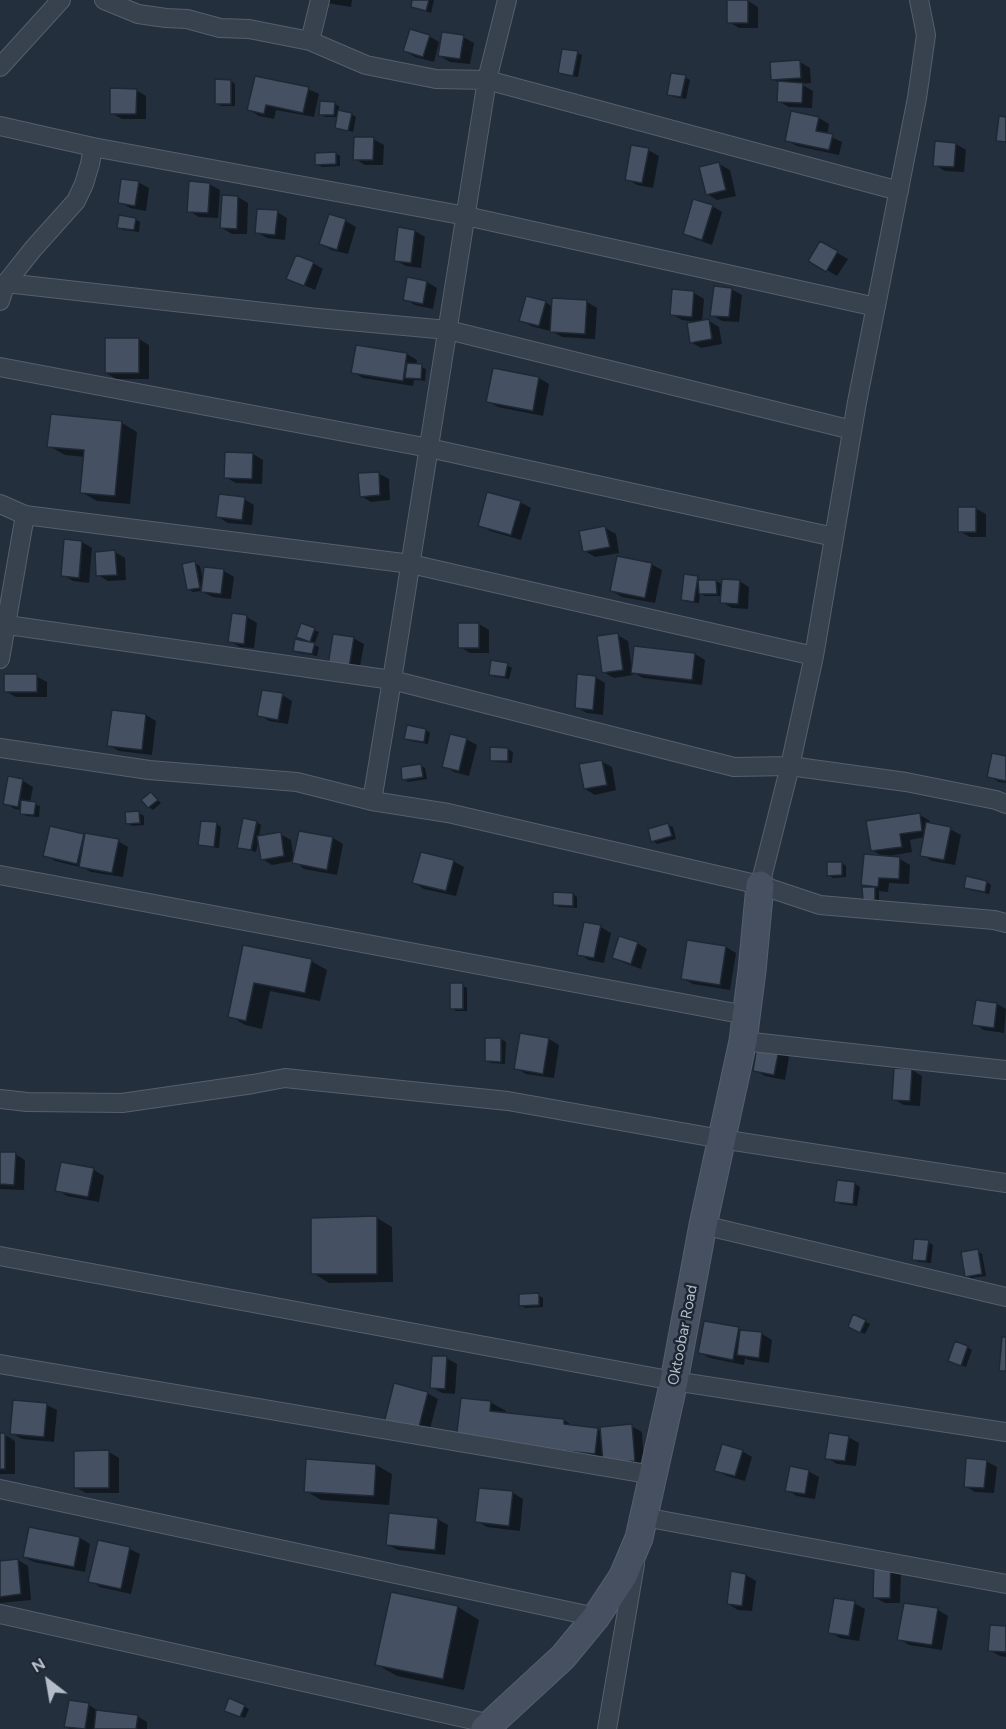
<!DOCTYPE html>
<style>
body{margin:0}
#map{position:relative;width:1006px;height:1729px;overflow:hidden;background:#242f3e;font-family:Figtree,sans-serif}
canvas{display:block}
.north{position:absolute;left:18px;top:1651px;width:60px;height:60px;-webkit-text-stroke:4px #1d2633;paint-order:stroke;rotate:329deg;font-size:16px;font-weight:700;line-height:24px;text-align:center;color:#b4bcc9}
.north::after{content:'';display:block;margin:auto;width:21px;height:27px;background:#b4bcc9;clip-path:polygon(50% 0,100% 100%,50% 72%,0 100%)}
</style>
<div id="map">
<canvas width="1006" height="1729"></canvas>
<div class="north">N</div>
</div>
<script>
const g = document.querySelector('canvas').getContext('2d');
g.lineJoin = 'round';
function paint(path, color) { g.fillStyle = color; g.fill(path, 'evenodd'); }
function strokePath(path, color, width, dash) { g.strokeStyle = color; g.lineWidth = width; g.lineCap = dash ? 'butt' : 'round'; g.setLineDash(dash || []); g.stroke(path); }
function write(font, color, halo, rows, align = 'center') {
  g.font = font + ' Figtree,sans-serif'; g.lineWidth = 5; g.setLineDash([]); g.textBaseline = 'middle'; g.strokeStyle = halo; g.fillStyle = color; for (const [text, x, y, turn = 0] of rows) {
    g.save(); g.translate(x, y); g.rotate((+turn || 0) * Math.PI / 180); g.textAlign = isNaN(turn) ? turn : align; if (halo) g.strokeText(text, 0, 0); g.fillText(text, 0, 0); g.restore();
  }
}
const shadow = new Path2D(`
 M321,0H352L351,7L327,3Z
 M414,0H434L431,13L412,7Z
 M729,1H748L758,7V28H739L729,22Z
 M429,36L439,42L434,62L415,57L405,51Z
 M463,37L474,43L470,64L450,62L440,56Z
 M577,53L582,55L578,77L564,75L559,72Z
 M800,62L810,68L811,83L801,84L813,91L812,108L789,107L778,101L780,83L772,79Z
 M685,77L690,80L686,99L673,97L669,94Z
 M231,81L235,84V106H221L216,103Z
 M308,89L319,94L314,117L276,110L274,119L259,116L249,110Z
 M136,90L146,96V119H122L111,113Z
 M334,104L339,106V112L351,114L356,117L353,132L336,127L339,117H325L321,114Z
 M792,113L819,118L829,124L827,135L842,142L839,155L797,146L787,140Z
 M373,139L384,145L383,165H365L355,159Z
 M956,144L966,150L964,172L945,171L935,165Z
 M648,150L659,156L653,188L637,185L627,179Z
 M335,153L340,156V166L322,167L317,164Z
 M719,164L730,170L736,196L717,200L707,194Z
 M138,182L149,188L146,211L130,208L120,202Z
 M209,184L220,190L218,218L199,217L189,211Z
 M238,197L248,203L247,234H232L222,228Z
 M712,206L722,212L712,245L695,239L684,233Z
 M277,212L287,218L285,240L267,238L256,232Z
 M330,216L346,221L356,227L348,254L331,250L321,244Z
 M135,219L140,222L139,232L123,230L119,227Z
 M415,231L425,237L421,268L406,266L395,260Z
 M820,243L848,259L837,276L810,260Z
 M313,263L323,269L315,290L288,278Z
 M427,282L437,288L433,309L415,305L404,299Z
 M731,289L742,295L739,322L722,321L712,315Z
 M674,291L694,293L704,299L702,322L709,321L719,327L722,344L701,348L691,342L697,322L682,320L671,314Z
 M545,302L553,307L587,302L597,308L595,339L562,337L550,330V331L531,326L521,320Z
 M139,339L149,345V379H116L106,373Z
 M407,354L417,360L416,365L426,369L425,381L414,380L413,386L363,378L353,372Z
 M494,369L539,378L549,384L543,416L498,407L487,401Z
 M122,423L137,432L130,504L97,501L81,492L85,457L65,455L49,446Z
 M226,453L253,454L263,460L262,484L236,483L225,477Z
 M378,473L389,479L390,500L371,502L361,496Z
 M244,499L254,505L252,525L228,523L218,517Z
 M520,502L531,508L521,540L490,531L479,525Z
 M975,508L986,514V537H970L959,531Z
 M605,528L616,534L619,553L595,557L585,551Z
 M82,542L92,548L89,583L73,581L63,575Z
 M115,552L125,558L126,580L108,581L98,575Z
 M195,563L200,566L203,581L224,571L234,577L231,599L213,597L201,591L193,592L188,589Z
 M651,564L662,570L655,603L622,597L612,591Z
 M697,578L702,580L716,581L723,585L739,581L749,587L748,609L732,608L722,602V596H705L700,594L699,603L687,602L683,599Z
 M233,615L247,617L257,623L254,648L240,647L229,641Z
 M479,624L489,630V653H470L460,647Z
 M302,625L319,632L314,645L319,647L317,656L299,653L294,650L312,644L313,642L303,639Z
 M617,635L628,641L632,670L695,654L705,660L702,685L643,678L632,672L633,675L614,678L603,672Z
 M353,638L364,644L359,672L330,664Z
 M507,665L512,668L509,679L495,677L490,674Z
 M36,676L47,682V697H16L5,691Z
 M595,677L605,683L603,715L587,713L576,707Z
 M282,695L292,701L288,724L269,721L259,715Z
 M146,715L156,721L152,755L119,751L108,745Z
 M426,730L430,733L428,744L410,741L406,738Z
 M466,739L477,745L469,776L454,772L444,766Z
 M508,749L513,752L512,763L496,762L491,760Z
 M1006,757V783L999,782L988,776Z
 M601,761L612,767L616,790L595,795L585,789Z
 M421,766L425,768L427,779L408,782L404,779Z
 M23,781L33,787L30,803L40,806L39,817L26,816L21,813L22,810L15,809L4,803Z
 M151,793L161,803L153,810L149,807Z
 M139,813L144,816V825L132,826L127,823Z
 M920,815L930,821V825L950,829L961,835L955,865L932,861L922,855L925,837L910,840L912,852L884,857L872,850Z
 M245,820L257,822L261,825L259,837L280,834L291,840L294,861L333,838L343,844L337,875L304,869L294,861L272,865L262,859L259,838L256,852L244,849L239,847Z
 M217,824L221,827L219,848L204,846L200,844Z
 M668,825L673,827L676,839L657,844L653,841Z
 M51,828L86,836L118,841L128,847L123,877L91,872L84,868L55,861L45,855Z
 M900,859L910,865L909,884L889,883L888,892L879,891V902H869L870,889L862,884Z
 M453,861L464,867L456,896L424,889L414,883Z
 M842,863L846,866V877L833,878L829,875Z
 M967,878L987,882L991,885L989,894L970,890L965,887Z
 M573,894L577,897V908L559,907L554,904Z
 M585,923L601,927L611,933L604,963L589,960L579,954Z
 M688,942L726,947L736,953L730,990L693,984L682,978Z
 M637,943L647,949L641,969L624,963L614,957Z
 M244,947L311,961L327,970L320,1001L270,991L262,1029L245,1025L230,1016Z
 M462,985L467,988V1011H456L451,1008Z
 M977,1001L997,1004L1006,1009L1004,1033L984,1030L974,1024Z
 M521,1035L549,1039L559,1045L554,1078L526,1074L516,1068Z
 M487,1039H501L506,1042L505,1064L491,1063L486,1061Z
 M779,1051L789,1057L785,1080L765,1076L754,1070Z
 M912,1070L922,1076L920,1106L904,1105L893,1099Z
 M0,1153L15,1154L25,1160L24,1190L0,1189Z
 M94,1170L104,1176L99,1202L67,1196L57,1190Z
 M838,1182L855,1184L860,1187L857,1206L840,1204L836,1201Z
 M377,1218L392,1227L393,1282L329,1283L313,1273Z
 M928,1242L933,1245L931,1263L918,1262L914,1259Z
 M977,1251L982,1254L986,1276L971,1278L967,1276Z
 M538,1295L543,1298V1307L525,1308L520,1305Z
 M854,1316L870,1324L865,1334L854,1329Z
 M706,1323L739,1329L744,1332L762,1334L772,1340L769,1363L749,1360L745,1358L744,1365L710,1358L700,1353Z
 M967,1347L972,1350L966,1367L955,1363Z
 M446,1358L457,1364L455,1394L442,1393L431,1387Z
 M427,1393L438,1399L428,1436L396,1428Z
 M490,1402L506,1411V1414L564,1420L575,1427L597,1429L602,1432L631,1426L642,1432L644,1466L458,1439Z
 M47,1405L57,1410L54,1442L22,1439L11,1433Z
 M0,1435H5L15,1441V1474H0Z
 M848,1437L859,1443L856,1466L837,1464L827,1458Z
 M742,1451L752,1457L745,1481L727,1476L716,1470Z
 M109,1452L119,1458V1493H86L75,1487Z
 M986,1461L997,1467L994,1493L975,1492L965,1486Z
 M376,1465L392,1474L389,1505L321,1500L306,1491Z
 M808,1471L819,1477L815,1499L797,1496L787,1490Z
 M513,1493L523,1499L520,1531L487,1527L477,1521Z
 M437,1519L448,1525L445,1555L398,1550L388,1545Z
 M30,1529L80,1538L90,1544L85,1572L34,1562L24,1557Z
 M99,1542L130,1549L140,1554L131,1594L100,1587L90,1581Z
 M18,1560L28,1566L31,1600L0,1603V1562Z
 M876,1563L901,1570L900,1603H885L874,1597Z
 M733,1573L746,1575L756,1581L752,1611L738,1610L728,1604Z
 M392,1594L458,1607L479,1620L464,1690L397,1676L376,1664Z
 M854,1603L865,1609L859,1641L840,1638L830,1632Z
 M905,1604L938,1610L948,1616L942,1650L909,1645L899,1639Z
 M1006,1628V1657L1000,1656L989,1650Z
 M89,1705L100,1712L137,1716L147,1722V1729H70L65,1727Z
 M244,1706L249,1709L245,1718L230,1713Z`);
const building = new Path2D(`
 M412,0H429L426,11L411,7Z
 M727,0H748V23H727Z
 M410,29L430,35L423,57L403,51Z
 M442,32L464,35L460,59L438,56Z
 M562,49L578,51L573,76L558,73Z
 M800,60L801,78L771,80L770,62Z
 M671,73L686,75L681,97L667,95Z
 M255,76L309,87L303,113L266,105L264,114L247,110Z
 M215,79L231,80V104H215Z
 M778,81L803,83L802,103L777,102Z
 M110,88L137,89L136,114H110Z
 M320,101L335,102L334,115H319Z
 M338,110L352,113L348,131L335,128Z
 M791,111L819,117L816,131L833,134L829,150L785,141Z
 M999,116L1006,117V142L996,141Z
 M354,137H374L373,160H353Z
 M935,141L956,143L954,167L933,166Z
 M631,145L649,148L642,183L625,180Z
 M336,152V164L315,165V153Z
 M719,162L726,190L706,195L699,167Z
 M121,179L139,181L135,206L118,203Z
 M189,181L210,183L208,213L187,212Z
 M222,195L238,196L237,229L220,228Z
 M693,199L713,205L702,240L683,234Z
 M257,209L278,210L275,235L255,233Z
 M329,214L346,219L337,250L319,244Z
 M119,215L136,218L134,230L117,228Z
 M398,227L415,230L411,263L394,261Z
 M820,241L838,251L826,272L808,261Z
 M296,255L314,262L304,286L286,279Z
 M407,277L427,281L423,304L403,300Z
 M714,286L732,288L729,317L710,316Z
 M672,289L694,291L692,317L670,315Z
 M526,296L546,301L539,326L519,321Z
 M552,298L587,300L585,334L550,332Z
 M709,319L712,339L690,343L687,323Z
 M105,338H139V373H105Z
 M356,345L407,353L403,381L351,373Z
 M407,363L422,364L421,379L405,378Z
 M493,368L539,377L533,411L486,402Z
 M51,414L122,421L115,496L80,493L84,450L47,447Z
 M225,452L253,453L252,479L224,478Z
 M379,472L380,495L360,497L358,473Z
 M487,492L521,501L511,535L478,526Z
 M219,494L245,497L242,520L216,517Z
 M958,507H976V532H958Z
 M605,526L610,547L583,552L579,531Z
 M64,539L82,541L79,578L61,576Z
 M115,550L117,575L96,576L95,552Z
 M617,556L652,563L645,598L610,591Z
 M195,561L200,588L187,590L182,564Z
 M204,567L224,569L221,594L201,592Z
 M684,574L698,576L694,602L681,600Z
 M722,579L740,580L738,604L720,603Z
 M698,580H716L717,594H699Z
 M232,613L247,615L244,644L228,642Z
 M301,623L315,628L310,642L296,637Z
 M458,623H479V648H458Z
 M618,633L623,670L602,673L597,636Z
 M333,634L354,637L349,668L328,665Z
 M295,639L315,643L312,654L293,651Z
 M634,646L695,653L692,680L631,673Z
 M491,660L508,663L505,677L489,675Z
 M4,674H37V692H4Z
 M577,674L596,676L593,710L575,708Z
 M262,690L283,693L278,720L257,716Z
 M112,710L146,714L142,750L107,746Z
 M407,725L426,729L424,742L404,739Z
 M450,734L467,738L459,771L442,767Z
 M490,747L508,748V761H490Z
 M992,753L1006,756V781L987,777Z
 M602,760L607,785L584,789L579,764Z
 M421,764L423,777L402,780L401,767Z
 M8,776L23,779L18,807L3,804Z
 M151,792L158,800L148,808L141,800Z
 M21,800L36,802L34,815L20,814Z
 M139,811L140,823L126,824L125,812Z
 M920,813L922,831L900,834L902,847L871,851L866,821Z
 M243,818L257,821L251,850L237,848Z
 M201,821L217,822L214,847L198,845Z
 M926,822L951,827L944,860L920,856Z
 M668,823L672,836L651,842L648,829Z
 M50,826L84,834L77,864L43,856Z
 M299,831L333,837L327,870L292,863Z
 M281,832L284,856L261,860L257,836Z
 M85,833L119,839L112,873L79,867Z
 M421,852L454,860L446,891L412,883Z
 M864,854L900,857L899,879L879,878L878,887L861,885Z
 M827,862H842V875L827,876Z
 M966,876L987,881L985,892L964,888Z
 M862,887H875V900L863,901Z
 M553,892L573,893V906L553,905Z
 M584,922L601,925L594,958L577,955Z
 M619,936L638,942L631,964L612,958Z
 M687,940L726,946L720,985L681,979Z
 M243,945L312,959L305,993L254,983L246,1021L228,1017Z
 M450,983H463V1009H450Z
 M976,1000L997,1003L994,1028L972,1025Z
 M520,1033L549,1038L543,1074L514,1069Z
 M485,1038H501V1062L485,1061Z
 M757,1046L779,1050L774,1075L753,1071Z
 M894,1068L912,1069L910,1101L892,1100Z
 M0,1152H16L14,1185L0,1184Z
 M61,1162L94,1168L88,1197L55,1191Z
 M837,1180L855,1182L853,1204L834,1202Z
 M377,1216V1274H311V1218Z
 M914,1239L929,1240L926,1261L912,1260Z
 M978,1249L982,1274L965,1277L961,1252Z
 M539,1293V1305L519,1306V1294Z
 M853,1314L866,1320L860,1333L848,1327Z
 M704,1321L739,1327L733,1360L698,1353Z
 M740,1330L762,1332L759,1358L737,1355Z
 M1002,1337H1006V1371H999Z
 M955,1341L968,1346L961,1366L948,1361Z
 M432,1356H447L445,1389L430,1388Z
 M394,1383L428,1392L418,1431L384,1423Z
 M461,1398L491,1401L490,1411L564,1419V1424L598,1428L595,1454L456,1440Z
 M13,1400L47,1403L44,1437L10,1434Z
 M632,1424L635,1461L603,1463L600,1427Z
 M0,1433H5V1469H0Z
 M829,1433L849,1436L845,1461L825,1459Z
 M722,1444L743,1450L735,1476L714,1471Z
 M109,1450V1488H74V1451Z
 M966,1458L987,1460L984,1488L964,1487Z
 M306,1459L376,1464L374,1496L304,1492Z
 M790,1466L809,1470L805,1494L785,1491Z
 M479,1488L513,1491L509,1526L475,1522Z
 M389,1513L438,1518L435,1550L386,1545Z
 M29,1527L80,1537L74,1567L23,1557Z
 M98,1540L130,1547L121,1589L88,1582Z
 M18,1559L21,1594L0,1597V1561Z
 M874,1562H891L890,1598H873Z
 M731,1571L746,1574L742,1606L727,1604Z
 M391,1592L458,1606L443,1679L375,1665Z
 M834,1598L855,1601L849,1636L828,1633Z
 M904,1603L938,1608L932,1645L897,1640Z
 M990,1625L1006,1626V1652L988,1651Z
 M229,1698L245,1705L240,1717L224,1711Z
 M69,1700L89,1703L85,1729L64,1727Z
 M96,1710L138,1715L136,1729H94Z`);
const street = new Path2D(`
 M104,0L138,14L166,18L187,19L220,28L249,29L310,41L366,65L436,79L487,80L899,191
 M310,41L320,0
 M0,67L61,0
 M0,126L93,147L90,164L84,184L76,201L33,249L6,283L0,301
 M93,147L466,216L876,307
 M6,283L317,318L448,330L852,430
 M0,367L429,448L834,537
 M0,504L25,515L0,659
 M25,515L411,564L814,656
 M0,624L392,680L734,767L790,766L814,656L857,402L917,98L926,35L919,0
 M0,748L149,770L297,782L372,801L448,813L760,885L790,766L906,782L996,800L1006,804
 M372,801L392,680L487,80L507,0
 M0,875L746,1015
 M760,885L820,905L994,920L1006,923
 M743,1041L1006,1070
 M0,1099L27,1102L122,1103L253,1084L285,1078L508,1101L721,1139L1006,1183
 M703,1225L1006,1297
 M0,1256L674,1381L1006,1432
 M0,1364L653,1475
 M0,1489L596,1617
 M644,1517L1006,1584
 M0,1614L491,1724
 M607,1729L635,1564`);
const secondary = new Path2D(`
 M485,1729L563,1657L596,1617L623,1576L639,1538L674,1381L703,1225L743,1041L752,971L760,885`);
const streetNames = [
 ["Oktoobar Road",683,1335,-79]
];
paint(shadow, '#0007');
paint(building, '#455162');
strokePath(building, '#1f2835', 1.5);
strokePath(street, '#565f6c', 20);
strokePath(secondary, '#565f6c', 29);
strokePath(street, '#38414e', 18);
strokePath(secondary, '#465061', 27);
write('15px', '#b4bcc9', '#1d2633', streetNames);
</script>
